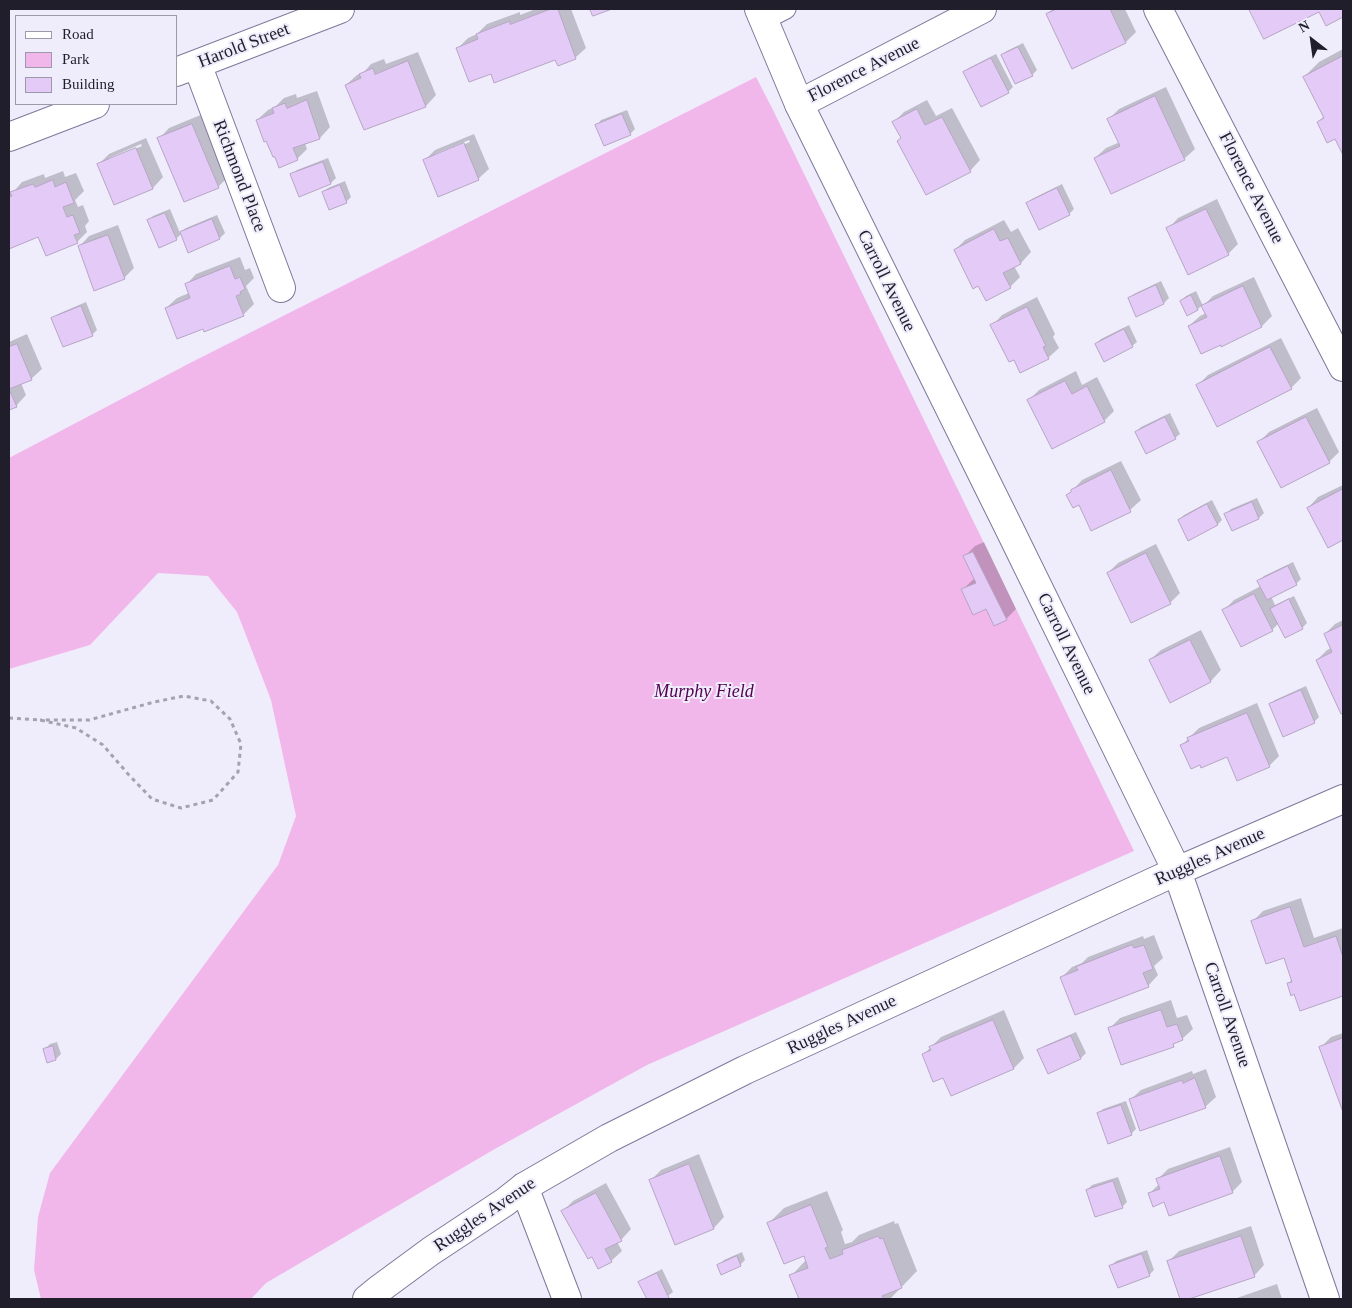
<!DOCTYPE html>
<style>
body{margin:0}
#map{position:relative;width:1352px;height:1308px;overflow:hidden;background:#efedfc;font-family:"Times New Roman",serif}
canvas{display:block}
.frame{position:absolute;inset:0;border:10px solid #201e2b;pointer-events:none}
.legend{position:absolute;left:15px;top:15px;width:162px;height:90px;box-sizing:border-box;background:#efedfc;border:1px solid #9c9aa8;margin:0;padding:6px 9px;list-style:none;font-size:15px;color:#201e2b}
.legend li{display:flex;align-items:center;gap:10px;height:25px}
.legend b{width:25px;border:1px solid #9c9aa8}
.north{position:absolute;left:1287px;top:15px;width:50px;height:50px;-webkit-text-stroke:4px #efedfc;paint-order:stroke;rotate:330deg;font-size:14px;font-weight:700;line-height:20px;text-align:center;color:#201e2b}
.north::after{content:'';display:block;margin:auto;width:18px;height:22px;background:#201e2b;clip-path:polygon(50% 0,100% 100%,50% 72%,0 100%)}
</style>
<div id="map">
<canvas width="1352" height="1308"></canvas>
<div class="frame"></div>
<ul class="legend">
<li><b style="height:6px;background:#fff"></b>Road</li>
<li><b style="height:14px;background:#f2b7ea"></b>Park</li>
<li><b style="height:14px;background:#e4caf7"></b>Building</li>
</ul>
<div class="north">N</div>
</div>
<script>
const g = document.querySelector('canvas').getContext('2d');
g.lineJoin = 'round';
function paint(path, color) { g.fillStyle = color; g.fill(path, 'evenodd'); }
function strokePath(path, color, width, dash) { g.strokeStyle = color; g.lineWidth = width; g.lineCap = dash ? 'butt' : 'round'; g.setLineDash(dash || []); g.stroke(path); }
function write(font, color, halo, rows, align = 'center') {
  g.font = font + ' "Times New Roman",serif'; g.lineWidth = 4; g.setLineDash([]); g.textBaseline = 'middle'; g.strokeStyle = halo; g.fillStyle = color; for (const [text, x, y, turn = 0] of rows) {
    g.save(); g.translate(x, y); g.rotate((+turn || 0) * Math.PI / 180); g.textAlign = isNaN(turn) ? turn : align; if (halo) g.strokeText(text, 0, 0); g.fillText(text, 0, 0); g.restore();
  }
}
const green = new Path2D(`
 M756,77L773,110L1134,851L647,1065L493,1150L266,1283L251,1299H41L34,1270L38,1217L50,1173L278,865L296,816L271,700L237,612L208,576L158,573L90,645L9,669V458L190,363Z`);
const shadow = new Path2D(`
 M536,9H571L586,48L575,58H556L458,48L468,38L477,34L487,24L520,12V15Z
 M1053,9H1125L1136,32L1126,42L1047,14Z
 M1250,9H1343V16L1327,24L1319,10L1265,38Z
 M1023,43L1037,70L1032,75L1002,55L1007,51Z
 M1343,49V152L1335,137L1318,122L1324,116L1304,77L1319,62Z
 M418,52L436,95L426,106L365,129L346,85L357,75L364,72L371,64L384,59L386,64Z
 M996,54L1013,87L1008,92L965,72L969,68Z
 M1166,87L1195,149L1184,159L1095,158L1106,148L1120,142L1109,119L1119,109Z
 M317,91L330,127L320,138L305,143L307,149L297,159L257,120L268,110L276,106L284,98L296,94L297,98Z
 M927,100L936,116L952,108L980,160L970,171L902,137L894,122L904,112Z
 M627,110L635,129L630,134L597,125L601,120Z
 M203,114L229,176L218,187L159,139L169,128Z
 M474,134L489,169L478,179L425,160L435,150ZM469,140L470,142L435,156V154Z
 M146,138L163,177L153,188L115,204L99,164L109,154ZM141,144L142,146L109,160V158Z
 M328,158L336,178L331,183L300,195L292,175L297,170Z
 M63,171L65,177L76,173L84,191L75,200L78,207L83,205L89,221L85,226L87,232L77,242L39,236L9,248V192L15,190L22,182L44,174L45,178Z
 M345,181L351,197L346,202L323,192L328,188Z
 M1062,184L1074,209L1069,214L1028,204L1032,199Z
 M1217,199L1238,244L1228,254L1168,229L1178,218Z
 M170,209L180,233L186,228L217,215L225,233L220,238L181,234L176,239L149,220L153,216Z
 M1004,220L1011,232L1018,228L1031,252L1021,263L1014,266L1020,277L1010,287L979,284L955,250L965,240Z
 M118,225L134,268L124,278L79,247L89,236Z
 M240,257L245,270L250,268L254,278L246,286L254,304L243,315L203,328L166,308L177,298L189,293L186,285L196,274Z
 M1254,277L1272,316L1262,326H1189L1200,316L1206,313L1202,305L1198,309L1181,301L1186,296L1196,291L1203,306L1213,296Z
 M1161,281L1169,298L1164,303L1129,299L1134,294Z
 M1037,297L1055,334L1053,337L1059,348L1048,358H1015L992,326L1002,315Z
 M86,302L97,330L92,335L53,319L58,314Z
 M1129,325L1137,342L1132,346L1096,344L1101,339Z
 M27,334L42,369L31,379L21,383L26,395L16,406L9,409V342Z
 M1281,338L1301,378L1291,388L1197,386L1208,375Z
 M1076,371L1082,385L1097,377L1114,411L1104,421L1029,400L1039,390Z
 M1317,408L1339,452L1329,462L1259,442L1269,432Z
 M1170,413L1180,434L1175,438L1136,432L1141,427Z
 M1121,461L1141,500L1130,510L1092,530L1072,491L1082,480Z
 M1343,485V539L1328,547L1308,508L1318,497Z
 M1257,498L1264,513L1259,518L1233,529L1226,514L1231,509Z
 M1212,500L1222,520L1218,524L1179,520L1184,515Z
 M984,542L1016,609L1006,619L962,590L975,578L965,556L975,546Z
 M1156,544L1180,593L1170,603L1108,573L1118,563Z
 M1293,562L1301,579L1296,584L1271,596L1275,605L1294,596L1307,623L1302,628L1279,623L1272,630L1242,646L1224,610L1234,600L1261,586L1259,581L1264,576Z
 M1343,620V712L1341,713L1317,660L1327,650L1331,648L1325,634L1335,624Z
 M1201,630L1221,670L1211,681L1171,701L1150,660L1161,650Z
 M1306,686L1319,717L1314,722L1270,704L1275,700Z
 M1257,703L1279,756L1269,766L1228,755L1182,745L1199,728Z
 M1301,898L1314,938L1343,928V994L1301,1009L1295,992L1288,984L1292,979L1284,956L1253,921L1263,911Z
 M1154,935L1163,958L1154,966L1158,975L1148,986L1062,977L1072,967L1082,963L1088,957L1143,936L1144,939Z
 M1171,1000L1177,1018L1187,1015L1193,1029L1182,1039L1177,1041L1173,1045L1110,1028L1120,1018Z
 M1004,1010L1024,1058L1014,1068L943,1076L923,1055L941,1037Z
 M1076,1032L1086,1053L1081,1058L1039,1051L1044,1046Z
 M1343,1033V1108L1320,1048L1331,1037Z
 M57,1042L61,1054L56,1059L45,1049L50,1044Z
 M1206,1069L1216,1097L1205,1107L1130,1100L1141,1090L1192,1071L1193,1074Z
 M1126,1101L1136,1129L1131,1134L1098,1114L1103,1109Z
 M1230,1147L1242,1182L1232,1192L1165,1201L1150,1193L1159,1184L1157,1180L1168,1169Z
 M699,1154L724,1217L714,1228L675,1243L651,1180L661,1170Z
 M1118,1177L1127,1202L1122,1207L1087,1190L1092,1185Z
 M606,1183L631,1229L621,1240L617,1242L622,1251L611,1261L563,1211L573,1201Z
 M827,1191L843,1230L841,1232L845,1244L852,1242L859,1235L894,1221L895,1224L898,1223L917,1271L890,1299H800L791,1276L806,1260L804,1255L769,1223L784,1208Z
 M1251,1226L1264,1265L1254,1276L1185,1299H1181L1169,1261L1179,1251Z
 M1147,1250L1154,1270L1149,1275L1111,1266L1116,1261Z
 M742,1252L745,1260L740,1265H719L724,1260Z
 M662,1269L673,1292L664,1299H648L640,1282L645,1278Z
 M1277,1284L1282,1299H1234Z`);
const building = new Path2D(`
 M551,9H558L576,59L558,66L555,60L494,83L491,74L469,82L456,48L478,39L476,34L510,21V24Z
 M590,9H612L593,16Z
 M1057,9H1110L1126,43L1072,69L1046,14Z
 M1249,9H1343V17L1326,26L1319,12L1264,39Z
 M1018,47L1033,76L1015,84L1001,55Z
 M1343,56V155L1335,139L1327,143L1317,122L1324,118L1303,77Z
 M991,58L1009,93L981,107L963,72Z
 M408,61L426,107L364,130L345,85L361,78L359,74L373,68L375,74Z
 M1155,96L1185,160L1111,194L1094,158L1120,146L1107,119Z
 M307,100L320,139L293,148L298,160L279,168L275,157H273L266,141L264,142L256,120L274,113L272,108L285,103L287,108Z
 M917,109L925,125L942,117L971,172L926,195L897,141L901,138L892,122Z
 M622,114L631,135L604,146L595,125Z
 M192,124L219,188L184,202L157,138Z
 M464,143L479,180L438,197L423,160Z
 M136,148L153,189L114,205L97,164Z
 M323,162L331,184L299,197L290,174Z
 M53,180L55,187L66,182L74,203L63,207L67,217L73,215L80,233L74,235L78,243L46,256L38,237L9,249V197L12,196L10,192L33,184L35,187Z
 M340,185L347,203L329,210L322,192Z
 M1057,188L1070,215L1039,230L1026,203Z
 M1206,209L1229,255L1188,275L1166,228Z
 M165,213L177,240L159,248L147,220Z
 M212,219L220,239L188,253L180,232Z
 M994,229L1000,241L1008,238L1021,264L1003,273L1011,288L986,301L978,286L973,289L954,250Z
 M108,235L125,279L94,291L78,246Z
 M230,266L235,279L240,277L245,289L240,292L241,294L236,296L244,316L204,332L203,329L177,339L165,308L190,298L185,284Z
 M1156,285L1164,304L1136,317L1128,298Z
 M1243,286L1262,327L1221,347V345L1201,354L1188,326L1207,317L1201,306Z
 M1191,295L1198,310L1187,316L1180,301Z
 M81,306L93,336L63,347L51,318Z
 M1027,307L1046,346L1043,347L1049,359L1020,373L1014,360L1009,362L990,325Z
 M1124,329L1133,347L1104,362L1095,344Z
 M17,344L32,380L9,389L17,407L9,410V347Z
 M1270,347L1292,389L1217,427L1196,385Z
 M1065,381L1072,394L1087,386L1105,422L1052,449L1027,400Z
 M1165,417L1176,439L1146,454L1135,432Z
 M1306,417L1330,463L1281,488L1257,442Z
 M1111,470L1131,512L1091,531L1079,505L1073,508L1066,495L1071,492V490Z
 M1343,489V540L1328,548L1307,508Z
 M1252,502L1259,519L1232,531L1224,514Z
 M1207,504L1218,525L1188,541L1178,520Z
 M973,552L1007,620L994,626L986,609L973,615L961,589L976,583L963,556Z
 M1146,553L1171,604L1131,623L1107,573Z
 M1288,566L1297,585L1267,600L1257,581Z
 M1254,594L1273,631L1241,647L1222,610Z
 M1289,599L1303,629L1285,638L1270,609Z
 M1343,625V713L1341,714L1316,660L1332,652L1324,634Z
 M1190,640L1211,682L1170,703L1149,660Z
 M1301,690L1315,723L1283,737L1269,704Z
 M1247,713L1270,767L1237,781L1227,757L1201,768L1200,765L1191,769L1180,745L1189,741L1187,738Z
 M1290,907L1304,947L1336,936L1343,957V996L1300,1011L1294,994L1291,996L1287,983L1292,982L1284,958L1266,964L1251,921Z
 M1132,945L1134,948L1144,945L1153,969L1143,973L1149,987L1075,1015L1060,977L1078,970L1076,967Z
 M1161,1010L1167,1027L1177,1024L1183,1040L1173,1044L1174,1047L1121,1065L1108,1028Z
 M993,1020L1014,1069L951,1096L943,1078L933,1082L922,1054L931,1050L929,1047Z
 M1071,1036L1081,1059L1048,1074L1037,1050Z
 M1343,1038V1112L1319,1047Z
 M53,1046L56,1060L47,1063L43,1049Z
 M1195,1078L1206,1108L1140,1131L1129,1099L1182,1080L1183,1083Z
 M1121,1105L1132,1135L1108,1144L1097,1113Z
 M1220,1156L1233,1193L1169,1216L1164,1202L1153,1207L1148,1193L1160,1189L1156,1179Z
 M689,1164L714,1229L675,1245L649,1180Z
 M1113,1181L1123,1208L1095,1217L1086,1190Z
 M596,1193L622,1241L605,1249L612,1262L598,1269L592,1257L588,1259L561,1211Z
 M811,1205L828,1247L825,1248L830,1259L843,1254L842,1250L878,1236L880,1239L883,1238L902,1288L882,1296L884,1299H799L789,1275L808,1268L804,1256L784,1264L767,1223Z
 M1241,1236L1255,1277L1189,1299H1180L1167,1261Z
 M1142,1254L1150,1276L1118,1288L1109,1266Z
 M737,1256L741,1266L721,1275L717,1265Z
 M657,1273L669,1298L667,1299H647L638,1282Z`);
const path = new Path2D(`
 M9,718L40,720L76,728L103,745L128,774L152,799L181,808L213,800L238,772L241,744L230,719L211,701L184,696L154,702L89,720H40`);
const service = new Path2D(`
 M764,20L786,9`);
const minor = new Path2D(`
 M1158,9L1343,367
 M197,64L281,288
 M176,72L340,9
 M799,104L982,9
 M9,137L95,104
 M524,1187L567,1299`);
const tertiary = new Path2D(`
 M759,9L799,104L1007,524L1177,871L1325,1299
 M367,1299L378,1290L431,1251L505,1202L524,1187L609,1138L745,1070L1177,871L1343,799`);
const streetNames = [
 ["Harold Street",244,46,-21],
 ["Florence Avenue",864,70,-27],
 ["Richmond Place",239,176,69],
 ["Florence Avenue",1251,188,63],
 ["Carroll Avenue",886,281,64],
 ["Carroll Avenue",1066,644,64],
 ["Ruggles Avenue",1210,857,-24],
 ["Carroll Avenue",1227,1015,71],
 ["Ruggles Avenue",842,1025,-25],
 ["Ruggles Avenue",485,1215,-34]
];
const parkNames = [
 ["Murphy Field",704,692]
];
paint(green, '#f2b7ea');
paint(shadow, '#0003');
paint(building, '#e4caf7');
strokePath(building, '#b6a5c4', 1);
strokePath(service, '#7c7999', 21);
strokePath(minor, '#7c7999', 30);
strokePath(tertiary, '#7c7999', 30);
strokePath(path, '#a4a2b0', 3, [4, 4]);
strokePath(service, '#fff', 19);
strokePath(minor, '#fff', 28);
strokePath(tertiary, '#fff', 28);
write('18px', '#201e2b', '#efedfc', streetNames);
write('italic 18px', '#53004f', '#efedfc', parkNames);
</script>
